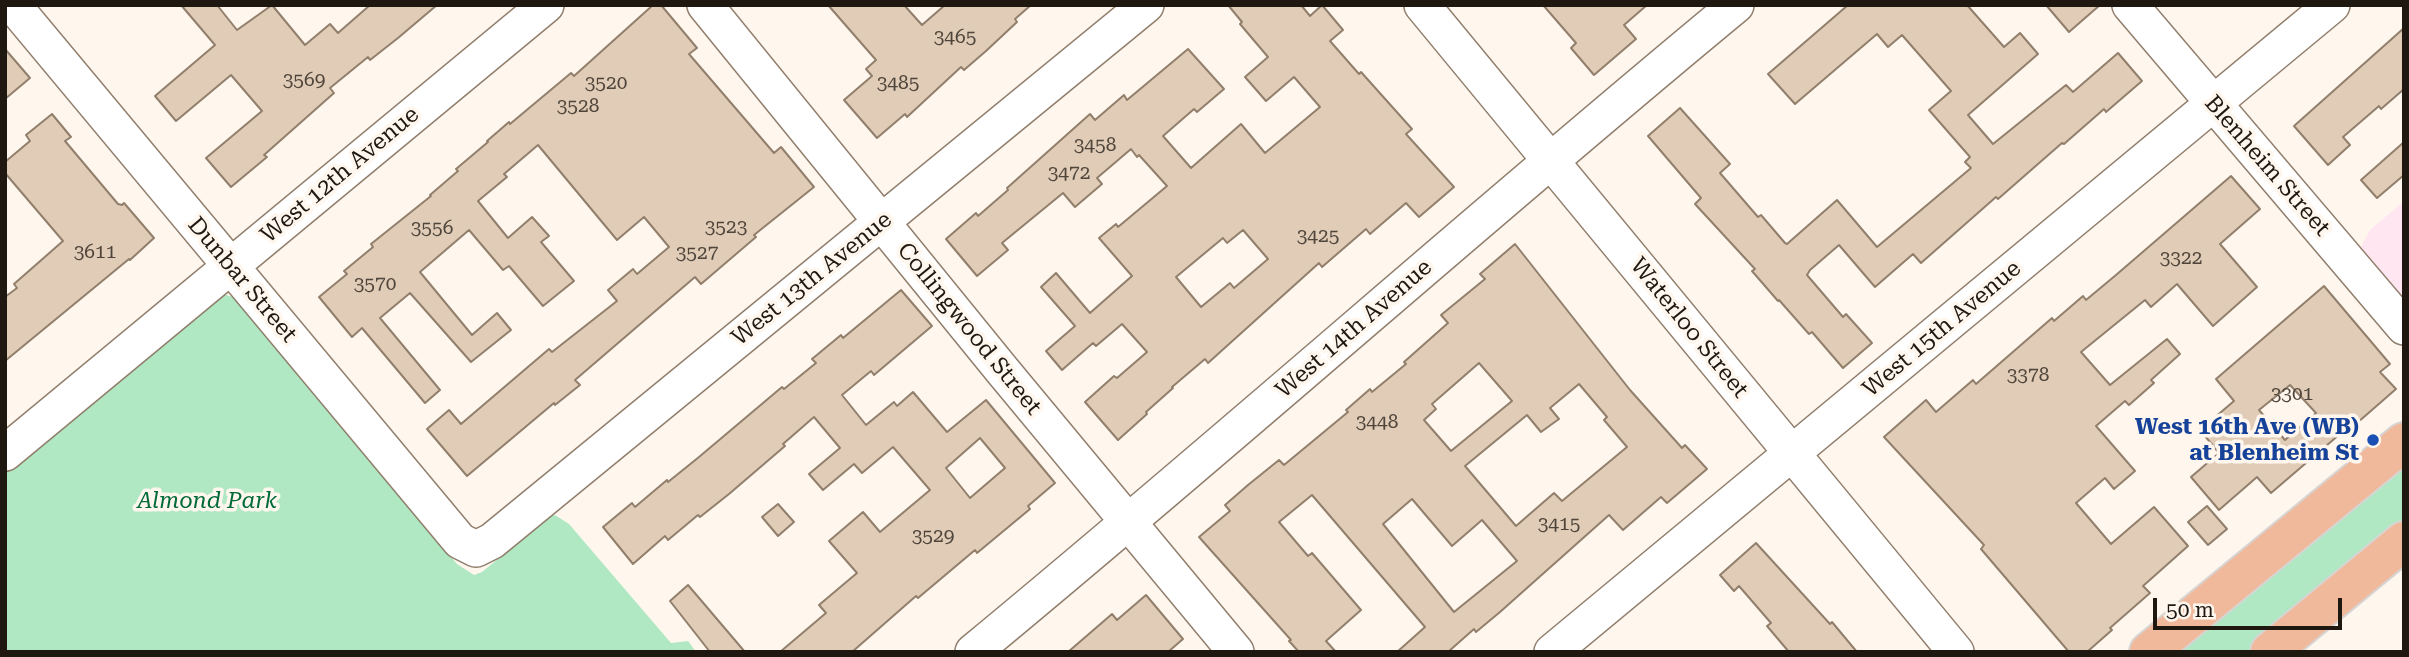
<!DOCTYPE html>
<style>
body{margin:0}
#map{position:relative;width:2409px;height:657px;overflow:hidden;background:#fff6ee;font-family:"Roboto Serif",serif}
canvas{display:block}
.frame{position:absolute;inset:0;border:7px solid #1f1811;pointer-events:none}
.scale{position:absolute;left:2153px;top:598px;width:189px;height:32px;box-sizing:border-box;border:4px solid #1f1811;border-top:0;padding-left:9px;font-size:21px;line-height:24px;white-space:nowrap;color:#1f1811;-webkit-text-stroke:5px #fff6ee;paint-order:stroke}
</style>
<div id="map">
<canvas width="2409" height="657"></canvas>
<div class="frame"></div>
<div class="scale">50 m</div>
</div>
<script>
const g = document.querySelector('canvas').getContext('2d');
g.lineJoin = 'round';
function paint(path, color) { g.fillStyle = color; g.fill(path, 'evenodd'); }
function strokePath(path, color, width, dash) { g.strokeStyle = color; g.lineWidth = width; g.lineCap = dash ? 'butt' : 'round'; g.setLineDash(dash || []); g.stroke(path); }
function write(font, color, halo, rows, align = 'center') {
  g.font = font + ' "Roboto Serif",serif'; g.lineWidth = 7; g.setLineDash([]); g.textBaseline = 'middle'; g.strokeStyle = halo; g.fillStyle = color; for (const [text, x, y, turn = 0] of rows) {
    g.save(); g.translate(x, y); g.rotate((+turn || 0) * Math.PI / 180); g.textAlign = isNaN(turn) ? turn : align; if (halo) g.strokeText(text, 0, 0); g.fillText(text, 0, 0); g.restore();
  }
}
const commercial = new Path2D(`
 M2403,202L2404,203V298L2361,247L2370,230Z`);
const green = new Path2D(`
 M223,294L236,298L457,564L474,575L482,572L550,516L555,515L569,524L671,643L688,641L696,652H5V472L216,297Z
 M2404,467V524L2249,652H2180Z`);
const building = new Path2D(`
 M181,5H217L237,30L272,5L305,45L330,24L338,33L370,5H437L398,38L370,60L368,57L330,88L334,93L264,155L267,157L231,187L206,158L262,111L231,75L176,121L155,96L215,45Z
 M653,5H661L697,48L689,54L774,153L781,147L814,187L754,235L756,237L701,284L695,277L575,380L580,385L555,405L554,403L467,476L427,429L449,410L461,424L549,349L552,352L617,301L608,290L633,269L637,274L669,247L644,217L617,240L538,145L504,174L507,177L478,201L508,238L532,217L549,236L541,242L574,281L543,306L509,266L503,270L469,230L420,272L472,335L497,313L511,330L471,362L410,293L380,318L440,390L425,403L362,328L352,337L319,297L347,274L344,271L373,247L371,244L431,196L430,195L458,171L456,169L488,142L487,141L509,122L510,124L571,73L574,76Z
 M828,5H904L922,25L945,5H1031L1015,19L1017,22L986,51L964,70L961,67L907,117L905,114L877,138L844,100L872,76L866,69L876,60Z
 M1228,5H1301L1310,16L1322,5L1343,30L1330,41L1359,74L1361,72L1412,129L1406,134L1454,187L1419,217L1406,203L1370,234L1366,229L1322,267L1319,263L1208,363L1205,359L1172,387L1173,388L1146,412L1147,414L1118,440L1085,402L1114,376L1117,378L1147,352L1122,324L1096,346L1093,343L1062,370L1046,351L1075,326L1041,287L1056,273L1090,313L1132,276L1099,238L1116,224L1118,227L1167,186L1139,155L1137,157L1131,149L1097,178L1102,184L1075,207L1063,193L1002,243L1008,250L977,276L946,239L976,213L978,216L1008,190L1007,188L1090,114L1095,120L1124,95L1127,100L1188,49L1224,89L1197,112L1194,109L1163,136L1191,168L1241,124L1265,153L1320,107L1294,77L1266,101L1245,77L1268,57L1240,24L1242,22ZM1243,230L1268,259L1234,288L1230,283L1201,307L1176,277L1223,238L1227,243Z
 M1543,5H1647L1624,25L1636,39L1594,75L1571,48L1576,43Z
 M1848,5H1967L2004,47L2020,33L2038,54L1968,115L1993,144L2066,85L2073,92L2118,53L2142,81L2106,112L2104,109L2064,144L2062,143L1998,199L1996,197L1921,263L1913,254L1875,287L1839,245L1810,270L1807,275L1843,317L1846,314L1872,343L1843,368L1812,332L1809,334L1779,300L1778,301L1752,271L1755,269L1695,204L1701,198L1648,136L1680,108L1730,164L1720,173L1758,217L1761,215L1785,243L1787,244L1837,200L1877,247L1971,168L1965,162L1970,157L1929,110L1951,91L1902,35L1888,47L1877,34L1795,104L1768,74Z
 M2046,5H2100L2069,32Z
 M2404,28V89L2381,109L2379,106L2343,137L2350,145L2328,165L2294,126Z
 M5,49L30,78L5,99Z
 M52,114L71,137L65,141L118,204L122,205L124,203L154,238L130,260L129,259L5,361V297L17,288L14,284L63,241L5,173V162L30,141L26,135Z
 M2404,142V175L2377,198L2361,180Z
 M2231,176L2260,209L2220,244L2257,287L2213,326L2177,284L2151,307L2145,300L2081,352L2110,385L2167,339L2180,354L2151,380L2154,383L2129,405L2125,401L2096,426L2135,471L2114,489L2105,478L2076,503L2111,544L2154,507L2188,546L2143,586L2150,593L2110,628L2112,630L2087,652H2069L1981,549L1984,545L1884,437L1926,400L1936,412L1973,380L1976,384L2052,318L2054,321L2083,296L2086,300L2116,275Z
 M1515,244L1630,390L1682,448L1685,445L1707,469L1667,503L1661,497L1623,530L1609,515L1500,612L1476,632L1474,629L1448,652H1397L1425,627L1312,495L1279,522L1308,556L1312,553L1361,610L1326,641L1336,652H1299L1289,641L1291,640L1199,537L1230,511L1225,505L1248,485L1279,460L1284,465L1348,412L1346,410L1370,389L1372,392L1406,364L1404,362L1448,323L1441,315L1485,279L1480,274ZM1479,363L1512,401L1451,451L1424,420L1436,409L1432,404ZM1579,384L1607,417L1604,420L1627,447L1562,501L1554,493L1516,526L1465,466L1527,415L1541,432L1559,419L1550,408ZM1412,499L1452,546L1482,520L1517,561L1454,612L1383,524Z
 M2324,286L2390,364L2380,372L2396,389L2349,430L2347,428L2271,493L2257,477L2219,510L2191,477L2219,453L2200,430L2234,401L2216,379ZM2290,385L2316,413L2285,440L2259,410Z
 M901,290L932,326L874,375L871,371L842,395L866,425L894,402L897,406L913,392L947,432L986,400L1055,483L1028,506L1030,509L977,553L975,550L918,598L916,596L852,652H780L826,613L819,605L857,573L829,541L863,512L880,532L930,490L893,447L862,473L854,464L823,490L809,474L840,448L814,417L783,444L785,446L729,494L700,517L698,515L668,540L665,536L633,564L603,527L632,503L635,507L667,480L668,482L699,457L782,387L784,389L816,363L812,359L841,335L843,338ZM980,438L1005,468L970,498L946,468Z
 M778,504L794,522L778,536L762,517Z
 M2207,506L2227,529L2208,545L2188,522Z
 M1756,543L1830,624L1832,622L1857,652H1789L1767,626L1771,623L1739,586L1734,591L1720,575Z
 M688,585L745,652H710L670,601Z
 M1146,595L1183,639L1168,652H1068L1112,614L1117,620Z`);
const minor = new Path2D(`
 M13,5L460,541L476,549L492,541L1146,5
 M705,5L1002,370L1236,652
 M1422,5L1956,652
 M2130,5L2404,327
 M5,453L546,5
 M973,652C1230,440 1478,218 1736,5
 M1552,652L2332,5`);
const major = new Path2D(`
 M2149,652L2404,442
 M2270,652L2404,541`);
const markers = [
 [2373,440,7,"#1a4fb4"]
];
const numberNames = [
 ["3465",955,37],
 ["3569",304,80],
 ["3520",606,83],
 ["3485",898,83],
 ["3528",578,106],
 ["3458",1095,145],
 ["3472",1069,173],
 ["3523",726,227],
 ["3556",432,228],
 ["3425",1318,236],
 ["3611",95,252],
 ["3527",697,253],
 ["3322",2181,258],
 ["3570",375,284],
 ["3378",2028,375],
 ["3301",2292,394],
 ["3448",1377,422],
 ["3415",1559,524],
 ["3529",933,536]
];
const streetNames = [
 ["Blenheim Street",2267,166,49],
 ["West 12th Avenue",340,175,-40],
 ["West 13th Avenue",812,279,-39],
 ["Dunbar Street",242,280,50],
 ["Waterloo Street",1689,328,51],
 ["Collingwood Street",969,329,51],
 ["West 14th Avenue",1354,329,-41],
 ["West 15th Avenue",1942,329,-40]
];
const transitNames = [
 ["West 16th Ave (WB)",2359,427],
 ["at Blenheim St",2359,453]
];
const parkNames = [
 ["Almond Park",207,501]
];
paint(commercial, '#ffe6f0');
paint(green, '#afe8c2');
paint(building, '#e0ccb7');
strokePath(building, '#917f6c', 2);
strokePath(minor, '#917e6c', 38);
strokePath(major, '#d7d5d4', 42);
strokePath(minor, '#fff', 35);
strokePath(major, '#f0b99c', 38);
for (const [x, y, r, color] of markers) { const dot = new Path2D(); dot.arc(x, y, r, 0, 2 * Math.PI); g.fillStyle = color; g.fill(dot); strokePath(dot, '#fff6ee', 2.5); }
write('19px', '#4f453a', null, numberNames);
write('23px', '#1f1811', '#fff6ee', streetNames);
write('bold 23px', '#164399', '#fff6ee', transitNames, 'right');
write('italic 23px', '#006a3b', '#fff6ee', parkNames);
</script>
